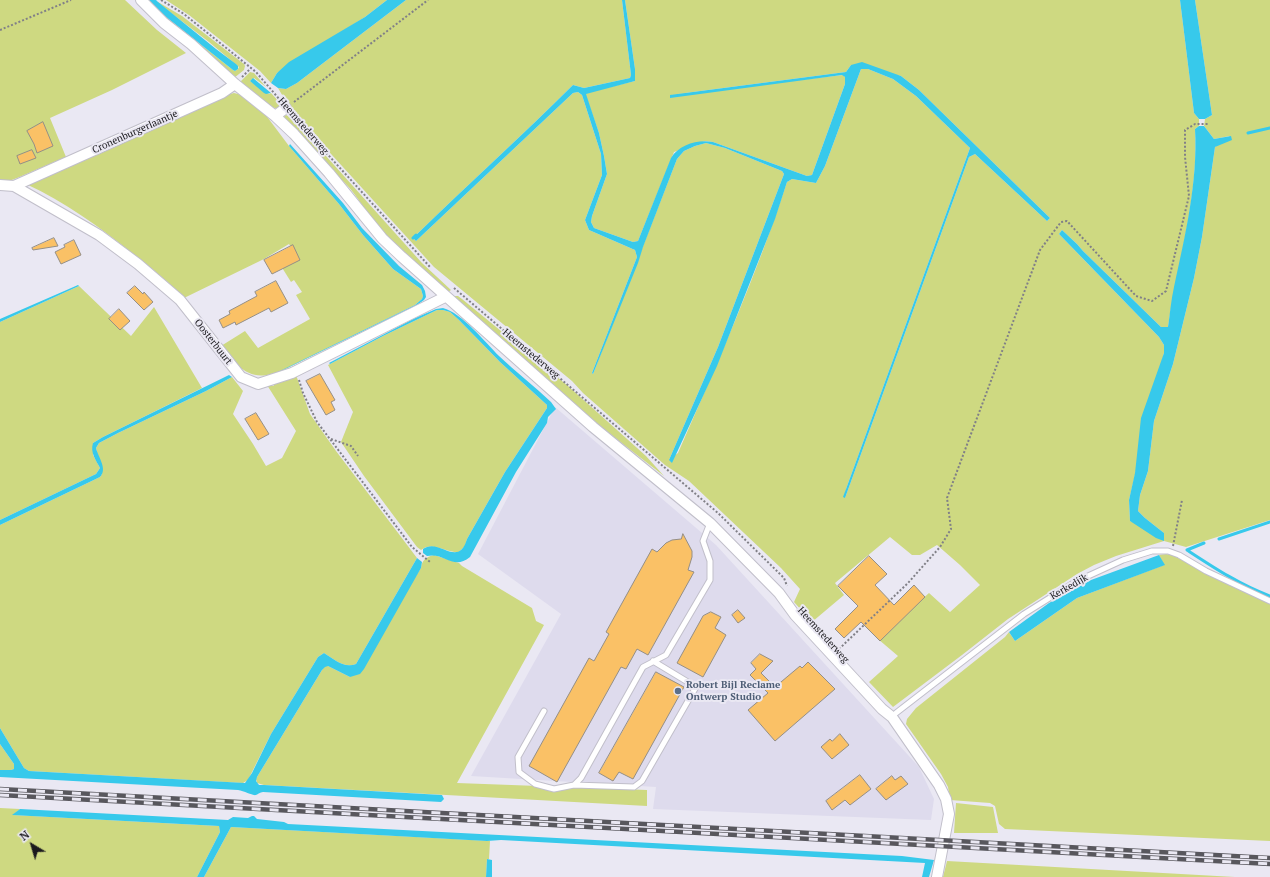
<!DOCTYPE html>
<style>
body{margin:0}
#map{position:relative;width:1270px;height:877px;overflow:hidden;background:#eae8f3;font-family:"PT Serif",serif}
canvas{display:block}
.north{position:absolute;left:12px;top:825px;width:40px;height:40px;-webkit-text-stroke:3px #eae8f3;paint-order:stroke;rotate:322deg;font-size:11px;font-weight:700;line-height:16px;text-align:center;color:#1a191d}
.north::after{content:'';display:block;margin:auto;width:14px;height:18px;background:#1a191d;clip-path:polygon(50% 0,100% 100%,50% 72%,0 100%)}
</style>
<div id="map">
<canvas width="1270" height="877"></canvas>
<div class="north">N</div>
</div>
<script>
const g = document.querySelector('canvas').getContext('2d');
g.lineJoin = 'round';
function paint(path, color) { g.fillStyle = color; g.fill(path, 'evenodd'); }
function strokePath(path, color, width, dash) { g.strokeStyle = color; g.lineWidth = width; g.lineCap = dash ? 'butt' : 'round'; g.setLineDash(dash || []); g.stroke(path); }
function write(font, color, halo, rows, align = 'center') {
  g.font = font + ' "PT Serif",serif'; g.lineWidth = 4; g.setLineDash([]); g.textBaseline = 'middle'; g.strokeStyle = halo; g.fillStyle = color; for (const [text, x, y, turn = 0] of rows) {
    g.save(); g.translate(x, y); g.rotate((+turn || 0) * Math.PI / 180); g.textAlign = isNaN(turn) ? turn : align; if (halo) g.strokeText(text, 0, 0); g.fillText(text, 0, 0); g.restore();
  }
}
const built = new Path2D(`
 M555,407L716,545L919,767L934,799L931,820L653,809L656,787L471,776L561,614L478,554Z`);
const green = new Path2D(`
 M0,0H125L157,30L186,53L112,90L50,118L66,157L17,178L9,181L0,180Z
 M146,0H149L161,13L233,70L235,71L238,69L239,67L209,42L158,3V2L182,16L244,64L245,66L244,70L234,78L177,29Z
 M166,0H387L365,17L277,73L271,83L260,71L189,15Z
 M406,0H622L631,75L630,78L584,88L573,85C521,137 466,186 413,238L416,241L573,93L578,92L582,95L601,154L602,175L585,220L589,230L635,250L637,257L592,373L593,374L677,159L684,151L695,146L706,143L725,148L782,171L784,174L718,347L669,460L678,453C717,364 757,274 787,182L792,179L816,183L825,166L861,69H868L893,79L916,96L970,148L846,489L845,498L969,157L975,154L1047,221L1050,218L919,90L901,76L851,65L846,72L670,95L843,75L845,77V84L812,175L807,176L713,142L705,141L674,152L638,241L633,242L594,228L591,222L592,216L607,174L604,156L599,133L585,93L635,81V69L625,0H1180L1194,113L1199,119V126L1195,129C1199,195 1178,262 1168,327H1161L1083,251L1077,244L1062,230L1059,234L1159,337L1164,345V353L1129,500L1130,521L1164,533L1145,518L1138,511L1140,495L1148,471L1154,421L1173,364L1194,278L1202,237L1215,147L1230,136L1214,139L1204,126L1205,119L1212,115L1195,0H1270V520L1186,547L1164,541L1116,556L1094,565L1077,574L1008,619L962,655L893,707L869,682L898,656L878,639L929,593L950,612L980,585L960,565L937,545L920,555H912L890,537L835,583L844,595L812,622L794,602L800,589L781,568L689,481L665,465L583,393L572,381L434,267L291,110L278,88L286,89L297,83Z
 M250,72L254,73L266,87L254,78L250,81L269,94L271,93L282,105L278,109L269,106L240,82Z
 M234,93L242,95L265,114L289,146L339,204L363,235L393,269L421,289L423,296L422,299L415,305L291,366C285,369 278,373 271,374C247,381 234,362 221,346L245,331L258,348L310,319L296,295L302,292L294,280L291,282L281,266L297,257L289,244L264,259L184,298C168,281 151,268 133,254C100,227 65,202 26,184L227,95Z
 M286,115L291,117L422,263L451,290L448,292C424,272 401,252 380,229C362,209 356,189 333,173L283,117Z
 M79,286L131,336L154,307L202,388L103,437L93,443V455L100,468L96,474L0,520V322Z
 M454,296H458L462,299L568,386L646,456L664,476L578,409L453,297Z
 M437,310H443L450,312L459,320L500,362L547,405V408L505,472L467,539L465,546L459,552C450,553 434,544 427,547C425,547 423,549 421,550L417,547L364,476L341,442L353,412L328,365L383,336Z
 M296,375L310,414L336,451L417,558L356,664C344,669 334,659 324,653L318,657L271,734L248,780L243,783L29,771L24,768L0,728V525L100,477L102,474L96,448L99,443L118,433L206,391L232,377L243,391L233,414L253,444L266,466L282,458L296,431L267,385L274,386L273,384Z
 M1166,554L1172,555L1270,604V841L1005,829L999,824L995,806L990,803L950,800L948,787L941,774L906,724L907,719L916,708L1005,637L1009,632L1015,641L1077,598L1164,565L1159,555Z
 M434,555L459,563L462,566L532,608L536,621L544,625L457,783L647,790V806L264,785L257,783L256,779L257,777L322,670L325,666H328L350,677L421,568C422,560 426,557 434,555Z
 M0,744L14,764V769L11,770H0Z
 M956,803L993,807L998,833H954Z
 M0,808C40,810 80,812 120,814L20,809L13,815L219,826L220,832L197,877H0Z
 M231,827L490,841L489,859H487L486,877H204Z
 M947,861L1235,877H943Z`);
const water = new Path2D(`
 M149,0H156L158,2L216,49L236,64L238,66V69L235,71L233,70L161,13Z
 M387,0H406L297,83L286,89L278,88L271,83L277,73L289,62L365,17Z
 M622,0H625L635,69V81L586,94L599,133L604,156L607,174L592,216L591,222L594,228L633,242L638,241L671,158C679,144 699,139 713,142L807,176L812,175L845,84V77L842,75L670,98V95L846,72L851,65L862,62L901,76L919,90L1050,218L1047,221L975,154L969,157L845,498L843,497L846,489L970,148L916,96L893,79L868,69H861L825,166L816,183L792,179L787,182L775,219L717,366L672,463L669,460L718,347L784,174L782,171L725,148L706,143L695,146L684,151L677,159L643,247L638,263L593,374L592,373L637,257L635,250L589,230L585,220L602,175L601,154L582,95L578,92L573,93L416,241L413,238C466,186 521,137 573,85L584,88L630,78L631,75Z
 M1180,0H1195L1212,115L1205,119H1199L1194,113Z
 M253,78L271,93L266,94L264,93L250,81Z
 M1199,126H1204L1214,139L1231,136L1232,140L1215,147L1202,237L1194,278L1173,364L1154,421L1148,471L1140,495L1138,511L1145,518L1164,533V541L1156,538L1130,521L1129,500L1135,473L1141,418L1164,353V345L1159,337L1059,234L1062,230L1077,244L1083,251L1161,327H1168C1170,314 1171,300 1174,287C1185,236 1198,182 1195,129Z
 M290,144L343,203L362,228L399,266L422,285L425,291L426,297L424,300L417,305L281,371H280L415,305L422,299L423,296L421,289L393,269L363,235L339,204L289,146Z
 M78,285L79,286L0,322V319Z
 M443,308C462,313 485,342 499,356C516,372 534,386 551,402L556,409L548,417L547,423L516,472L470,557C453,571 445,552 427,556L423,553V549C439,537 458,569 467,539L505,472L547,408V405L500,362L459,320L450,312L443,310H437L383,336L330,364L329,363L413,319L436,309Z
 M229,375L232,377L206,391L118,433L99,443L96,448C98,457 108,469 100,477L0,525V520L96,474L100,468C96,460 90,453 93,443L103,437Z
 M1159,555L1165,565L1077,598L1015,641L1009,632L1049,603L1091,580Z
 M417,558L422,562L421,568L364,669L360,674L350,677L328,666L325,667L322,670L257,777L256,781L259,785H264L442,795L444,799L441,802L263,792C260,792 256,796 254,795C252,795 244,791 238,790L0,777V770H11L14,769V764L0,744V728L24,768L29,771L245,783L252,773L271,734L318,657L324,653C334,659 344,669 356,664Z
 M20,809L228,820L233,817L248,818L252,816H254L257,819L284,822L288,824L902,856L934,860L929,877H922L925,863L501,840L487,841L231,827L204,877H197L220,832L219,826L12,815Z
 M487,859L492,860V877H486Z`);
const stream = new Path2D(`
 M1248,133L1270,128
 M416,235L413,238L416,235
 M1219,539L1270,522
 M1204,543L1187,550C1213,567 1240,585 1270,596`);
const building = new Path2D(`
 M43,122L53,146L37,153L34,144L27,131Z
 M32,150L36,158L20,164L17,156Z
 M54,238L58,246L33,250L32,248Z
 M74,240L81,255L61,264L55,252L65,247L64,245Z
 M293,245L300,260L272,274L264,260Z
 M276,281L288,303L271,312L269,308L236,325L235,322L223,328L219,320L230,314L229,311L257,296L255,292Z
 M135,286L143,294L144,292L153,302L144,310L127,293Z
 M119,309L130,321L120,330L109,319Z
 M320,374L335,400L331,402L335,410L326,415L306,381Z
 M256,413L269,434L258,440L245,419Z
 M683,534L692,551V557L688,570L694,572L648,655L637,649L626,669L621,667L557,782L529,766L589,658L594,661L609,634L606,632L652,549L657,552L666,543L672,540L681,539Z
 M869,556L887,574L875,585L894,605L914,585L925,597L880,641L861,622L844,638L835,629L858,606L838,586Z
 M738,610L745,618L738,623L732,615Z
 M711,612L721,617L715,628L726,635L703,677L677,663L703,616Z
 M760,654L773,661L761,673L775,687L800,666L802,668L808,662L835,689L775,741L748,710L768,693L750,675L756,669L751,663Z
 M656,672L684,687L633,779L619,772L613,781L599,773Z
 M840,734L849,745L832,759L821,747L830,739L832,741Z
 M860,775L871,789L850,805L845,800L832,810L826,801Z
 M892,776L895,780L901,776L908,784L886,800L876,789Z`);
const path = new Path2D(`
 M161,0L184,14L256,72L280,100
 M0,30L71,0
 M242,77L251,68
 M294,102L428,0
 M292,114L303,128
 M310,135L430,267
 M454,288L718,513L784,578L787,586
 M299,380L303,393L317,422L412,547L430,562
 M331,439L351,446L358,456
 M1173,546L1182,500
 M839,649L908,583L940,547L951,529L947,498L1040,250L1061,222L1067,221L1136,296L1152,301L1166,291L1189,196L1185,157V130L1195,124H1208`);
const lane = new Path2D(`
 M544,711L518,757L519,772L535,784L554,789L574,785L581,778L643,667L666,655L710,580V561L703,541L710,523
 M896,713L1024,614L1075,582L1123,560L1152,551H1168L1179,555L1206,571L1270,601
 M574,785L634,787L642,781L696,687L653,661`);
const street = new Path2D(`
 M141,0L164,23L191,44L235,84L275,116L294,134L329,173L382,238L402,257L593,427L710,523L779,593L795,615L882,709L892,717L939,785L946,799L949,814L937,877
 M275,116L286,108
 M0,185L14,186L99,235L138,264L180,300L241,377L258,384L292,373L445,297
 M14,186L222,93L235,84`);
const rail = new Path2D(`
 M0,789L1270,858
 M0,795L1270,864`);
const markers = [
 [678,691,4,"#5c6f8a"]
];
const streetNames = [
 ["Heemstederweg",303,126,49],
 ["Cronenburgerlaantje",135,132,-24],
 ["Oosterbuurt",213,342,52],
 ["Heemstederweg",531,354,40],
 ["Kerkedijk",1069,587,-30],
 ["Heemstederweg",823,635,48]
];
const serviceNames = [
 ["Robert Bijl Reclame",686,685],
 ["Ontwerp Studio",686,697]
];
paint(built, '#dedbed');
paint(green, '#ced981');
paint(water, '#37c9eb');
strokePath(stream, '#37c9eb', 3);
paint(building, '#fac166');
strokePath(building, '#958f86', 1);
strokePath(lane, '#c1bfca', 7);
strokePath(street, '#c1bfca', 12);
strokePath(path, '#818087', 2, [2, 2]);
strokePath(lane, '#fff', 5);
strokePath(street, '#fff', 10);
strokePath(rail, '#58575d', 4.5);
strokePath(rail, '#eae8f3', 3, [9]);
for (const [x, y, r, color] of markers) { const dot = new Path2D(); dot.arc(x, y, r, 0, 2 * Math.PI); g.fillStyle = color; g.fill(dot); strokePath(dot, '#eae8f3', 1.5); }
write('10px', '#1a191d', '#eae8f3', streetNames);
write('bold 10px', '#4e5e75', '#eae8f3', serviceNames, 'left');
</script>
